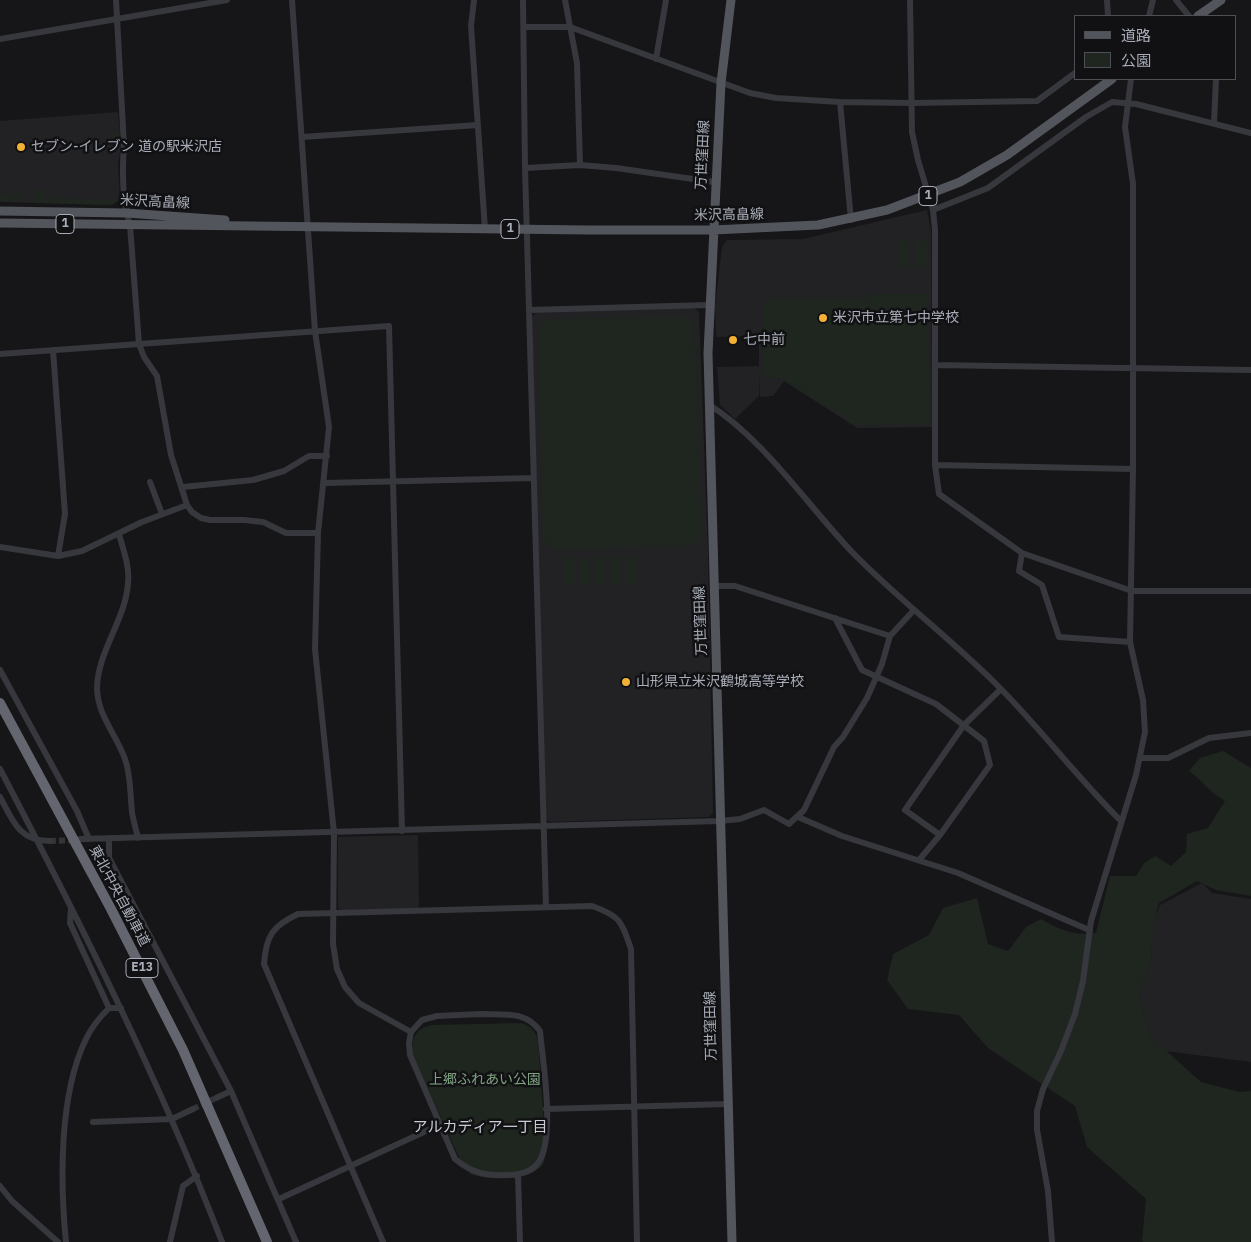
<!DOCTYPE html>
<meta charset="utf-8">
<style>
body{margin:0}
#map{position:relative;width:1251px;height:1242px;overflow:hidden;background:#161618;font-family:"IBM Plex Sans","Noto Sans JP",sans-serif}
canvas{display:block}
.legend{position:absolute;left:1074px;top:15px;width:162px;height:65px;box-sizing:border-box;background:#111113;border:1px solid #4d4f55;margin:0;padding:6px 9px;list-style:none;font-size:15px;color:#a8adb8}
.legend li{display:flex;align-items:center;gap:10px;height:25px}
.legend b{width:25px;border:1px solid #4d4f55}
</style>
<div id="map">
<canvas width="1251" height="1242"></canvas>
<ul class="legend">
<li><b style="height:6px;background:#53555c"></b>道路</li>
<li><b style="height:14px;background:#1e261f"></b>公園</li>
</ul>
</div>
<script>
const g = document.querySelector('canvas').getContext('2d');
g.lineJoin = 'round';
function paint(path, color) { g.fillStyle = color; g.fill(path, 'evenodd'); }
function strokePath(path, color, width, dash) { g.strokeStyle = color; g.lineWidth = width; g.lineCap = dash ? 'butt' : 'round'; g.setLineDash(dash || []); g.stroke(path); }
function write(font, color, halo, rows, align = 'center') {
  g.font = font + ' "IBM Plex Sans","Noto Sans JP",sans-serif'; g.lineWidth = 5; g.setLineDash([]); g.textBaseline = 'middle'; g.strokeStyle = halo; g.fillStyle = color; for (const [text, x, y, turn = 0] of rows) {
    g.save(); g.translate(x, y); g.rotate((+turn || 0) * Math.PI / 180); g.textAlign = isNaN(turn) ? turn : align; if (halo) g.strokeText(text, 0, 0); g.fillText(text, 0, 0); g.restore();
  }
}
const built = new Path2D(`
 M118,112L121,146L118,164L120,200L112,205L0,202V121Z
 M927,210L931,231L932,427L857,428L784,381L773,396L760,397L759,372V396L735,419L720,405L717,367L759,366V336L716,337L715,306L722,247L727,240L803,239Z
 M694,308L699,312L708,551L713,813L709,817L550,822L545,819L532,317L536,312Z
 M418,835L419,908L341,910L338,908V837Z
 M1202,883L1212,893L1251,899V1062L1165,1051L1150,1036L1139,995L1151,959L1153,922L1160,905Z`);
const green = new Path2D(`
 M118,130L120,145L112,148L109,142L114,131Z
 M38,190H45L46,198L118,200L111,205L35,203L32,194Z
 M22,193V201H0V194Z
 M927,240V267H915V241Z
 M898,241H910V268H899Z
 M869,294H927L930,423L857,426L782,378H766L764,375V300H868Z
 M689,316L694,320L702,538L697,545L556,550L543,539L538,329L548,319Z
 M610,557H621L622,584H610Z
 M625,557H636L637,584H625Z
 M564,558H575L576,585H564Z
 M579,558H590L591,584L579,585Z
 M594,558H606V584H594Z
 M1223,751L1251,768V896L1216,890L1197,881L1159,903L1154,921L1151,959L1139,995L1150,1036L1201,1082L1239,1092L1251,1091V1242H1144L1142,1241L1146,1199L1087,1147L1075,1106L988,1048L959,1015L908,1009L887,980L893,954L929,935L943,908L977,898L988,944L1008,951L1026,927L1041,919C1060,930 1074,936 1096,933L1110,876H1136L1144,863L1155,856L1171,866L1186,852L1187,834L1208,828L1225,801C1210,793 1203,781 1189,771L1200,758Z
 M521,1023C530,1026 535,1030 538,1040L546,1151C545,1157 545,1163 541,1167C525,1181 488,1180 470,1174L460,1160L413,1055C411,1039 415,1028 432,1025Z`);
const minorTunnel = new Path2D(`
 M50,841L76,840
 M193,1109L216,1098`);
const minor = new Path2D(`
 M116,0L124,146C122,171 122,200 130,225L139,344L144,357L157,376L171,455L187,505L192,512L201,518L210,520H244L263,522L286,533H318
 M292,0L315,331L329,427L318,533L315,649L334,833L333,944L337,969L345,987L359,1003L411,1032
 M474,0L471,26L485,229
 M523,0L525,168L546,907
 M565,0L577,63L580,165
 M910,0L912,132L918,160L933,210L935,230V465L939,494L1022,553L1132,591H1251
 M1107,0L1108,16
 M1176,0L1189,16
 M1149,16L1153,0
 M524,27H570L750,93L776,98L840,102L912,103L1037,101L1075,73
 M0,39L227,0
 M656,59L666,0
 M840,102L851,220
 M1214,124L1216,79
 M302,137L478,125
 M525,168L580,165L616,168L714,182
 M933,210L988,188L1086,117L1112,102L1136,104L1251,133
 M529,310L708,305
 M53,350L65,514L58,556
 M0,354L389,326L402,831
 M935,365L1251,370
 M708,404C763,438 808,506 853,553C900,601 954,641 1001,689C1043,732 1079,779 1121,821
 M935,465L1133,469
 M150,482L162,514
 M325,483L533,478
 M183,487L253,480L284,471L309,456H327
 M119,534C123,549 130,567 128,583C126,619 97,652 97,689C98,716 116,734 125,759C131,776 130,794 132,812C133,820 136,829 138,838
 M0,547L58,556L82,551L142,522L187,505
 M1022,553L1019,571L1042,585L1059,637L1130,642
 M713,586H735L890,636
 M835,618L862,670L936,704L984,741L990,765L940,835L919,860
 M0,670L77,811L89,839
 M1140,758H1168L1209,738L1251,733
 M0,769C81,924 159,1079 222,1242
 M0,797C13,821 19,841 50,841
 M798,817L842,836L958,873L1089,930
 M940,835L905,810L964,725L1001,689
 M109,838V858L231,1091L296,1242
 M80,839L720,821L740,819L764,810L789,824L804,810L834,747L843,737L867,698L882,664L890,636L913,611
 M71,908L70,923L109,1008
 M480,1014C503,1015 525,1010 540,1031C543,1063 554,1129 541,1158C535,1171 521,1175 508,1175C485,1176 472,1173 455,1159L410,1055L409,1043L411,1032L422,1020L437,1016Z
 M216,1098L231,1091
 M546,1109L727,1104
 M93,1122L172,1119L193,1109
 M518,1175L520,1242
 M0,1186L12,1201L58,1242
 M279,1199L439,1125
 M66,1242C60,1182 59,1094 86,1039C91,1028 100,1017 109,1008H121
 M170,1242L183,1186L197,1176
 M383,1242L264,964C266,935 273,926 298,914L592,906C620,916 621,920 631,949L637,1242
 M1052,1242L1048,1191L1037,1130V1111L1043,1089L1061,1051L1075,1014L1083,981L1091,921L1136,775L1145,732L1143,700L1130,642L1133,469V184L1125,127L1131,79`);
const major = new Path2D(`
 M731,0L721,83L708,353L732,1242
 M1198,16L1221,0
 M0,211L126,213L225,220
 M0,223L588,230H713L818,225L887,210L960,182L1007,155L1112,79`);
const highway = new Path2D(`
 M0,703L111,909L183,1050L267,1242`);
const markers = [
 [21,147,5,"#f2b134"],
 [823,318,5,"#f2b134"],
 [733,340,5,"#f2b134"],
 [626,682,5,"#f2b134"]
];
const shields = [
 [928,196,18],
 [65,224,18],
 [510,229,18],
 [142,968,32]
];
const shieldNames = [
 ["1",928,196],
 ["1",65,224],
 ["1",510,229],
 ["E13",142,968]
];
const poiNames = [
 ["セブン-イレブン 道の駅米沢店",31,147],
 ["米沢市立第七中学校",833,318],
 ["七中前",743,340],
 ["山形県立米沢鶴城高等学校",636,682]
];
const streetNames = [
 ["万世窪田線",703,155,-87],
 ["米沢高畠線",155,202,3],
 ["米沢高畠線",729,215,-1],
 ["万世窪田線",701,621,-92],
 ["東北中央自動車道",119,896,62],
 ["万世窪田線",711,1026,-91]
];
const parkNames = [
 ["上郷ふれあい公園",485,1080]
];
const neighbourhoodNames = [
 ["アルカディア一丁目",480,1128]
];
paint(built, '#222225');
paint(green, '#1e261f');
strokePath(minorTunnel, '#333438', 6, [6, 3]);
strokePath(minor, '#37383d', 6);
strokePath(major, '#53555c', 9);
strokePath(highway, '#63666e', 10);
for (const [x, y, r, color] of markers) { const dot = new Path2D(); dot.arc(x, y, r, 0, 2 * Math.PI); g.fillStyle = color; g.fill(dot); strokePath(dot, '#111113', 2); }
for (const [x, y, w] of shields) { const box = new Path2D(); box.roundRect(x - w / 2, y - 9.5, w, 19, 4); g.fillStyle = '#111113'; g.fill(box); strokePath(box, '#a8adb8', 1); }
write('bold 12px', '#a8adb8', null, shieldNames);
write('14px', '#a8adb8', '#111113', poiNames, 'left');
write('14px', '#a8adb8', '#111113', streetNames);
write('14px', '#7fa381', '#111113', parkNames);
write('15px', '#c9ccd4', '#111113', neighbourhoodNames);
</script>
